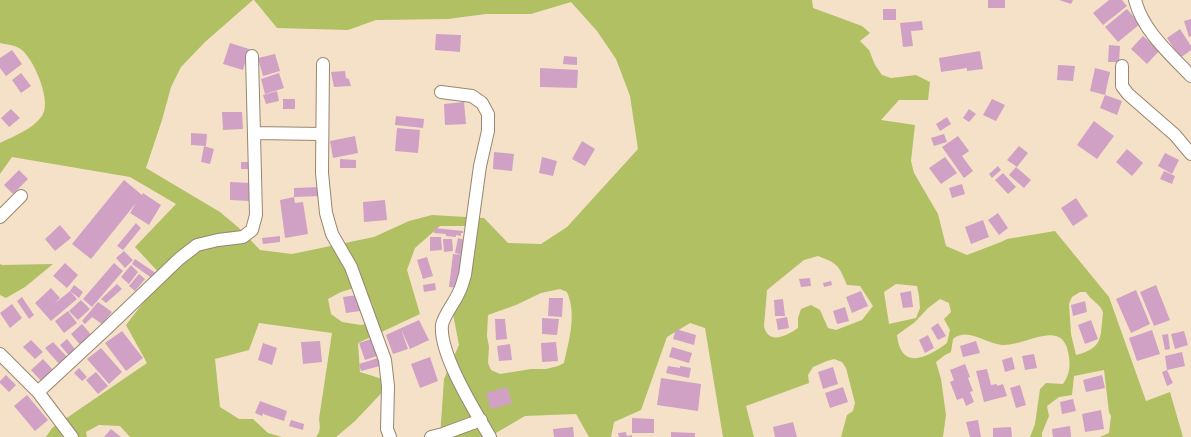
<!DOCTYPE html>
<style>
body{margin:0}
canvas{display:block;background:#f4e1c7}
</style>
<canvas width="1191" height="437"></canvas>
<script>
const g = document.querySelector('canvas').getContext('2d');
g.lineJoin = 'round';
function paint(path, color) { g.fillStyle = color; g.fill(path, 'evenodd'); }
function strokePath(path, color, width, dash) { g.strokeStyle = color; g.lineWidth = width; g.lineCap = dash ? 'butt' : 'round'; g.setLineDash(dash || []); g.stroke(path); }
const green = new Path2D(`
 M0,0H253L205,42L181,67L171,87L162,120L146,168L220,212L239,228L260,250L292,254L374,237L409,221L432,215L484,218L508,243L541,244L567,227L638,149L630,96L616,59L597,31L571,2L531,14H486L448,19L376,20L348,30L277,28L254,0H812L813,8L862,26L870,33L860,41L869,50L875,65L882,75L891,78L916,75L930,82L928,100H899L881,120L915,125L911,161L914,173L938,214L946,246L967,255L1001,242L1007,239L1055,231L1109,297L1146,401L1170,392L1183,437H1100L1109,433L1111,416L1109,412L1104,370L1074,376L1072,395L1059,397L1047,406L1049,416L1042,433V437H1030L1035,424L1040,389L1046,383L1063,384C1070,374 1071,364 1068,352C1067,345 1063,338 1056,336C1042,332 1018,346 1002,345C984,343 968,327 953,339L951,352L945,355L936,362L941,379L946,415L943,437H841L847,415L853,411L855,403L846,368L842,362L834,359L827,361L813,367L808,375L809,383L746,406L754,437H723L705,328L690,323L667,337L641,410L614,422L611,437H589L576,414L525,416L489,437H440L444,379L459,345L453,314L467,226H440L415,248L407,270L420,314L358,343L360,372L392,382L355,421L336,437H316C321,431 320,427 319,419L332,333L259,323L249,350L215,359L220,407L239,419H253L268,433L282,437H130L120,426L99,425L86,432L87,437H46L52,428L147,363L126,325L163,277L135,247L176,204L130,177L12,157L0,174V143C14,136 33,129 42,116C52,102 35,62 23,51C17,45 8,45 0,43ZM818,256C839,264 838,265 847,285L860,286L873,306L862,320L836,330L828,328L820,310L811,305L801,309L798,318V328C788,335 768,346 764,326L767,290L804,260ZM896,284L917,286L919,296L920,308L916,318L889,324L884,292ZM361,286L372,303L375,316L367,324L361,325L342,322L331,314L328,299L341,292ZM560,289L567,292C577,315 569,340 564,363L558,366L546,369H531L500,374L491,370L488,363L489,347L487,336L488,315L516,305L541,293ZM1080,292H1086C1090,300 1101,304 1103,313C1100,337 1104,348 1076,355L1071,334L1069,304L1072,297ZM940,299L949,303L951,312L944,319L950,330L947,343C927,358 901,371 897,335L915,322L928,308Z
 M0,264L2,265L53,264L25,287L6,298L0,295Z`);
const building = new Path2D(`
 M988,0H1005V8H988Z
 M1059,0H1073L1071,4Z
 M1109,0H1122L1127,6L1103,25L1093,13Z
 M883,9H896V20H883Z
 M1127,9L1140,24L1118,42L1105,27Z
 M1191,19V36L1189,37L1184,21Z
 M922,21L923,30L911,31L913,46L903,47L900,23Z
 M1180,29L1191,46V50L1180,58L1167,38Z
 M436,34L461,35L460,52L435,50Z
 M1143,36L1159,51L1147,64L1131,49Z
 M230,43L249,49L243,70L223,64Z
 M1109,45L1120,46L1119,62H1108Z
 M12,50L22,64L6,76L0,68V58Z
 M980,51L983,69L967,71V68L941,72L939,58Z
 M275,54L280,71L263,76L258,58Z
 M564,56L577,57V65L563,64Z
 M1058,65L1075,66L1073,81L1057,80Z
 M540,68L578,70L577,88L540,87Z
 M1095,68L1110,72L1105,95L1122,101L1117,115L1100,108L1105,95L1090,91Z
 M345,71L346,78L349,79L351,86L334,87L331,72Z
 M21,73L31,86L21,93L12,80Z
 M279,73L284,88L265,94L261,79Z
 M277,91L279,101L266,104L263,95Z
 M283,99H295V109H283Z
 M992,99L1005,105L996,121L983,115Z
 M464,102L466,124L445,125L444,104Z
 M11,109L20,118L9,127L1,118Z
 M969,109L976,114L969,122L963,118Z
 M222,112H242L243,129L223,130Z
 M396,116L424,119L423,128L395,125Z
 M947,117L951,124L940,131L936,124Z
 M1094,121L1114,136L1097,159L1077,145Z
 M397,128L420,130L418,153L395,151Z
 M191,133L207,134L206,146L191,145Z
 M944,134L947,142L934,146L931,138Z
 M355,136L358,153L333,158L330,141Z
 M958,136L969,151L962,156L973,171L964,178L942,147Z
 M582,141L595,149L585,166L572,159Z
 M204,146L214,149L210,164L201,162Z
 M1019,146L1028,153L1017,167L1007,160Z
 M1127,149L1143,163L1132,176L1116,162Z
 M494,152L514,154L512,171L493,169Z
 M1165,153L1179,160L1172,174L1158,166Z
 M542,157L557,161L553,176L539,173Z
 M945,157L957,173L941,184L929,168Z
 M340,159L356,160V168H340Z
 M241,162H249V169H241Z
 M998,166L1001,170L992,178L989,174Z
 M1016,167L1031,180L1024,188L1009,175Z
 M19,170L28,179L13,194L4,185Z
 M1164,171L1175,176L1172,184L1160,179Z
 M1003,173L1016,187L1008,194L995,180Z
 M124,180L142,195L143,193L161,205L149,225L130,213L136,203L91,259L72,244Z
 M230,182L251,183L250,201L230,200Z
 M962,184L965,194L952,198L949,188Z
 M320,187V196L294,197V188Z
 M294,197L295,203L303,202L308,234L285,238L280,200Z
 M1076,198L1088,216L1073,226L1061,208Z
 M385,200L387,220L364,222L363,202Z
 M998,213L1008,228L999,235L988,220Z
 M983,220L989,237L971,244L965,227Z
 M136,223L141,228L123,250L117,246Z
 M60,225L71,238L55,251L45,239Z
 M434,228L463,231V233H461V236L456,235V237L446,236V234L434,233Z
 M280,236V242L263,244L262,238Z
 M430,237H441L442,250L430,251Z
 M458,238L465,240L463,255L455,253Z
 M443,239H452L453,251L444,252Z
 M124,251L133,260L125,268L116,258Z
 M453,254L463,255L460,288L449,287Z
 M427,257L433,276L423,279L417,260Z
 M135,259L157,274L153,279L132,264Z
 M65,263L78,275L67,288L53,276Z
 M114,263L123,271L92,307L83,299Z
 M131,265L138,272L129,284L121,277Z
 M139,274L145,279L135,291L129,286Z
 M810,278L811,286L801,287L799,279Z
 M831,281L832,285L824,287L823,283Z
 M435,283L436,290L424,292L423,285Z
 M117,284L122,289L106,303L101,299Z
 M74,285L83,292L79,298L70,291Z
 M1156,285L1170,320L1154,326L1140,292Z
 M51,288L60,298L54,304L70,291L77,299L51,321L35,303Z
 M1136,290L1150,324L1131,333L1116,299Z
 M861,291L868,306L852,313L846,297Z
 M911,291L913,307L903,308L900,293Z
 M358,295L360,311L346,313L343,297Z
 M22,297L34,315L29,319L17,301Z
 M549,298H563L562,317L548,316Z
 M783,299L785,316H775L774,300Z
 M81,300L90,309L78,320L69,311Z
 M1085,301L1087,312L1073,316L1071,305Z
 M98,302L112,312L102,324L92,317L85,324L82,321Z
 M12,304L22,318L10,328L0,313Z
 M845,307L849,321L837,324L833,311Z
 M68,311L77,323L64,333L55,321Z
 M787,317L789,328L778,330L776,319Z
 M542,318L559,319L557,335L542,334Z
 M495,319H505L507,339L496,340Z
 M419,320L429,340L410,349L401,329L408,349L393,354L386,335Z
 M1091,320L1098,339L1085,344L1078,325Z
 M938,323L946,336L938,340L931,328Z
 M82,324L93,337L82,347L71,334Z
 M676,329L696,335L694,345L673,339Z
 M1152,330L1160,354L1137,361L1129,338Z
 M122,331L143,358L126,371L105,343Z
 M1184,331L1188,345L1175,349L1171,334Z
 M1168,334L1170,349L1165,350L1162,335Z
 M928,335L934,348L925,353L919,340Z
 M374,338L380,355L365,360L359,343Z
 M67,339L78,353L71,358L60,345Z
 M31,340L43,352L35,359L23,347Z
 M320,341L322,362L303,364L301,342Z
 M976,341L980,353L963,357L960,346Z
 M53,342L68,358L60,365L45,348Z
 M556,342L558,361L542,362L541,343Z
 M263,343L277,348L272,365L258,360Z
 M510,344L512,360L499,361L497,346Z
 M672,347L692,353L689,363L669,357Z
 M101,348L122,372L109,384L87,359Z
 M1182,352L1185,366L1167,370L1173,383L1167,386L1162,372L1167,370L1165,356Z
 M1034,354L1037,368L1025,370L1022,356Z
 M430,357L438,381L420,388L411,364Z
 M1012,357L1015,369L1005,372L1002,360Z
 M378,358L380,366L361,371L359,364Z
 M43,359L54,371L42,382L31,370Z
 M965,364L970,377L968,378L973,391L970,392L974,402L966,406L963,398L957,400L950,382L954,380L950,370Z
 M668,366L680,368V366L691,368L689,378L666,373Z
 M833,367L838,384L823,389L818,372Z
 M79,368L87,377L82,381L74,373Z
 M987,369L991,385L997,384V386L1003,384L1007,396L984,402L976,371Z
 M96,372L108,386L98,394L86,380Z
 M6,375L16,385L9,392L0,383V381Z
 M1102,375L1105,388L1086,392L1083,380Z
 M661,378L701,384L698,411L657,405Z
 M1020,385L1026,405L1016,408L1010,388Z
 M507,387L512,403L491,409L486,393Z
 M843,387L848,402L830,408L825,393Z
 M27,395L48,420L35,431L14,406Z
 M1073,399L1076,411L1062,414L1060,402Z
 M260,401L287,411L284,421L263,414L265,408L262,416L255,413Z
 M1101,410L1104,429L1085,432L1082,414Z
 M632,418L654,419V433H632Z
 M291,420L304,424L303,430L289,426Z
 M978,420L981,437H970L966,422Z
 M793,422L797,437H775L773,427Z
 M1070,426L1071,437H1053L1052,429Z
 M573,427L574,437H554L553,429Z
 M1011,427L1012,437H993V428Z
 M111,429L121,437H104Z
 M626,432L627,436L632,435V437H619L618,433Z
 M671,432L695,433V437H671Z`);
const street = new Path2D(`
 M1135,0C1143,31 1170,54 1191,76
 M323,64L322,173L326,213L332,234L351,267L385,360L388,386L387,429L390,437
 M1122,66V86L1128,94L1175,135L1191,154
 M441,92L472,96L482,103L488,114V131L480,166L465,275C463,280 462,287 459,292C455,302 444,315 442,325C439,354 475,411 490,437
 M254,133L322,134
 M0,217L21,196
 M0,354L38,392L106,329L179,259L197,245L218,240L243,237L252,230L256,215L252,56
 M38,392L72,437
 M431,437L443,434L481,420`);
paint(green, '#b0c063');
paint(building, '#d0a1c5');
strokePath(street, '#988672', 14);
strokePath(street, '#fff', 12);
</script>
